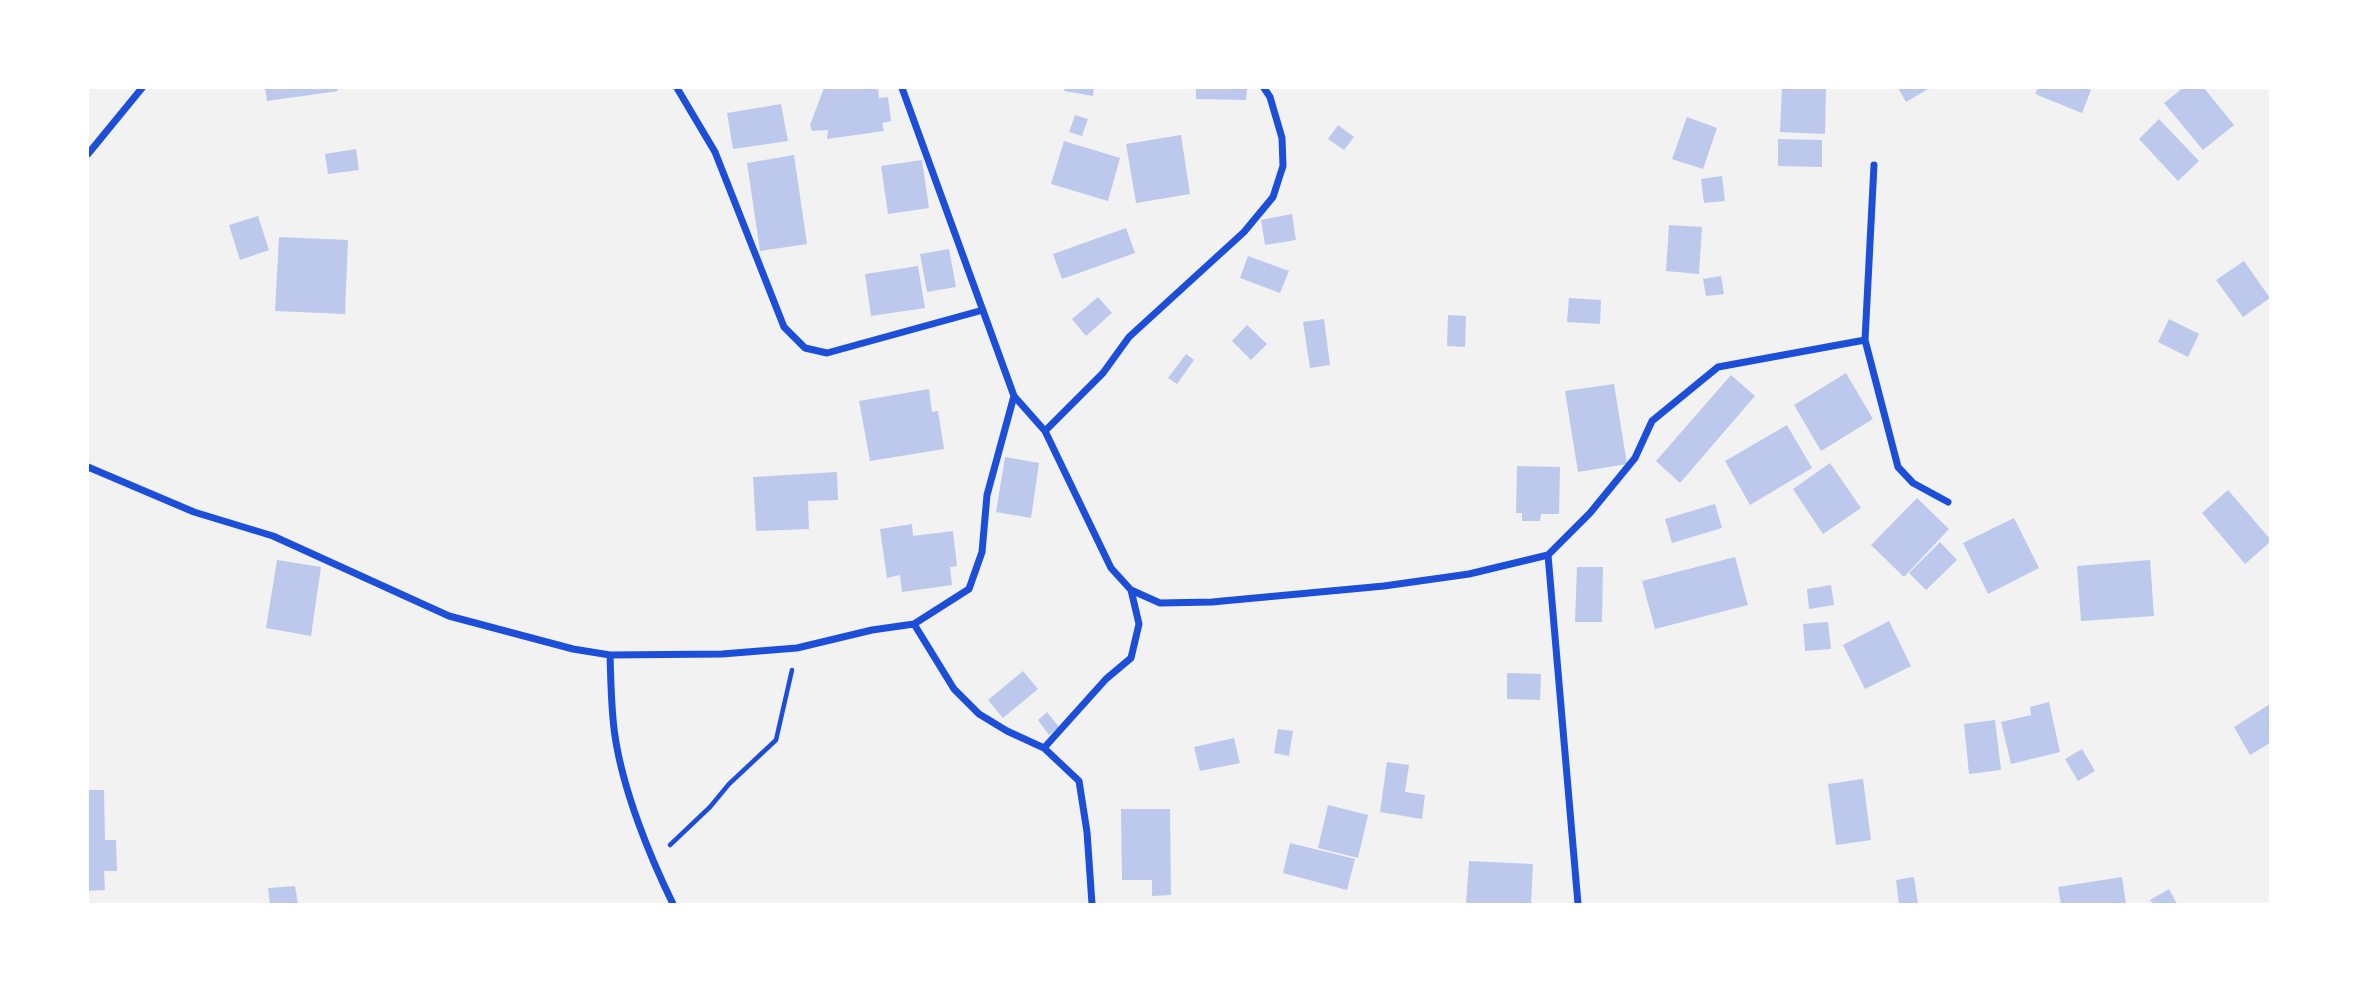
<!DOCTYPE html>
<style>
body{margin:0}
#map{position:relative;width:2358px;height:992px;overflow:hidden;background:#f2f2f2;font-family:Helvetica,sans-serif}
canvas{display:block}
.frame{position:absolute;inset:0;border:89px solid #fff;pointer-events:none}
</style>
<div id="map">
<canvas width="2358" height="992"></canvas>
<div class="frame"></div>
</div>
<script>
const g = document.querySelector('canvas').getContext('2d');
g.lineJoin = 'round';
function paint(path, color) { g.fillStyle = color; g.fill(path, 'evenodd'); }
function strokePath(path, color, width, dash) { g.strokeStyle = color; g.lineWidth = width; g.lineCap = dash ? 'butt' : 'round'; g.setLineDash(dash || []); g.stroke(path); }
const building = new Path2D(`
 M265,88H337L338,91L267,101Z
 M824,88H878L879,98L888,97L891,121L882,123L884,131L827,139L828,130L812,131L810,125Z
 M1065,88H1094L1093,96L1064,91Z
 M1196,88H1247L1246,100L1196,99Z
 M1782,88H1826L1825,134L1780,132Z
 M1898,88H1930L1906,102Z
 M2038,88H2085L2091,90L2082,113L2035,94Z
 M2183,88H2204L2234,125L2203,150L2164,103Z
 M781,104L788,141L733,149L727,113Z
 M1075,115L1088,119L1082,136L1069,132Z
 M1687,117L1717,128L1703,169L1672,159Z
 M2159,119L2199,161L2178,181L2139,139Z
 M1338,125L1354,137L1344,150L1328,139Z
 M1181,135L1190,194L1136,203L1126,144Z
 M1778,139L1822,140V167L1778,166Z
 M1064,141L1120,158L1108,201L1051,184Z
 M356,149L359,170L328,174L325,154Z
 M794,155L807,244L760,251L747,163Z
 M922,160L929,208L888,214L881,166Z
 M1722,176L1725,201L1704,203L1701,179Z
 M1292,214L1296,240L1265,245L1261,220Z
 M258,216L269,250L240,260L229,225Z
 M1669,225L1702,227L1699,274L1666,271Z
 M1126,228L1135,253L1062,279L1053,254Z
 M279,237L348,240L345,314L275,311Z
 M949,249L956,287L927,292L920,254Z
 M1248,256L1289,271L1280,293L1240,278Z
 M2244,261L2270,298L2243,317L2216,280Z
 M918,266L925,308L871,316L865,274Z
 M1721,276L1724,294L1706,296L1703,279Z
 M1098,297L1112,313L1086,336L1072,319Z
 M1569,298L1601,300L1600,324L1567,322Z
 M1448,315L1466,316L1465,347L1447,346Z
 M1324,319L1330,365L1310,368L1303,322Z
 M2169,319L2199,334L2188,357L2158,342Z
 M1247,325L1267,344L1251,360L1232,341Z
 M1186,354L1194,360L1177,384L1168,378Z
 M1846,373L1873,419L1821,451L1794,405Z
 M1731,375L1755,396L1680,483L1656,461Z
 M1614,384L1627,464L1578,472L1565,391Z
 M929,389L932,412L938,411L944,449L870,461L859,401Z
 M1787,425L1812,468L1750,505L1725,461Z
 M1005,457L1039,463L1031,518L996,512Z
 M1830,463L1861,508L1823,534L1793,489Z
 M1517,466L1560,467L1559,514H1541L1540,521H1522V513H1516Z
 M837,472L838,500L808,501L809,529L756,531L753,477Z
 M2228,490L2270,539V542L2245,564L2202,513Z
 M1917,498L1949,529L1904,577L1871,545Z
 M1715,504L1722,528L1672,543L1665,519Z
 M2014,518L2039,568L1988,594L1963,543Z
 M912,524L913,536L953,531L957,566L950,567L952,585L902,592L900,575L887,578L880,529Z
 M1940,542L1957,560L1926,590L1909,573Z
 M1735,557L1748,605L1655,629L1642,581Z
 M277,560L321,567L311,636L266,628Z
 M2150,560L2154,616L2081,621L2077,566Z
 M1577,567H1603L1602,622H1575Z
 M1831,585L1834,605L1809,609L1807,589Z
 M1889,621L1911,666L1865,689L1843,645Z
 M1828,622L1831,649L1805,651L1803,624Z
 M1023,671L1038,689L1003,718L988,700Z
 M1507,673L1541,674L1540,700L1507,699Z
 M2049,702L2060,752L2011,764L2001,722L2031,715L2030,707Z
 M2270,704V743L2250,755L2234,727Z
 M1047,712L1059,727L1049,735L1038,720Z
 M1995,720L2001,770L1969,774L1964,724Z
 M1278,729L1293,731L1289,756L1274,753Z
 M1234,738L1240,763L1200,771L1194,747Z
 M2082,749L2095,771L2078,781L2065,759Z
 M1387,762L1409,765L1405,792L1425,795L1422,819L1380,812Z
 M1863,779L1871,840L1836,845L1828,784Z
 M88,790H104L105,840H116L117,871H104L105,890L88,891Z
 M1328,805L1368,815L1358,858L1318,848Z
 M1121,809H1170L1171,895L1152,896V880H1122Z
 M1290,843L1355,859L1347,890L1283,873Z
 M1469,861L1533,864L1531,904H1466Z
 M1914,877L1918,904H1899L1896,880Z
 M2122,877L2126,904H2061L2058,887Z
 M295,886L298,904H270L268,888Z
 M2169,889L2177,904H2153L2150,900Z`);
const path = new Path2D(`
 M670,845L710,807L729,784L776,740L792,670`);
const minor = new Path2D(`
 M677,88L715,152L784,327L805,348L827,353L983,310
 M88,154L142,88
 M1874,165L1865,340L1898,467L1913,483L1948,502
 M1014,396L1045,431L1111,568L1131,590L1160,603L1212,602L1384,586L1469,574L1548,555L1590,513L1635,458L1652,421L1718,367L1865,340
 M1045,431L1103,373L1129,337L1244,232L1273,197L1283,166L1282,138L1270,97L1264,88
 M88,467L194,512L273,536L449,616L573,649L610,655L722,654L797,648L872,630L914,624L969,589L982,552L987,495L1014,396L902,88
 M1548,555L1578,904
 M914,624L954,689L979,714L1007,731L1044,748L1079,781L1087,832L1092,904
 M610,655C611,682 611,710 615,736C623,790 649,855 673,904
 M1044,748L1106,679L1131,658L1139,624L1131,590`);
paint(building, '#bdc9ec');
strokePath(path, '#1d4ed8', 4.5);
strokePath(minor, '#1d4ed8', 7);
</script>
